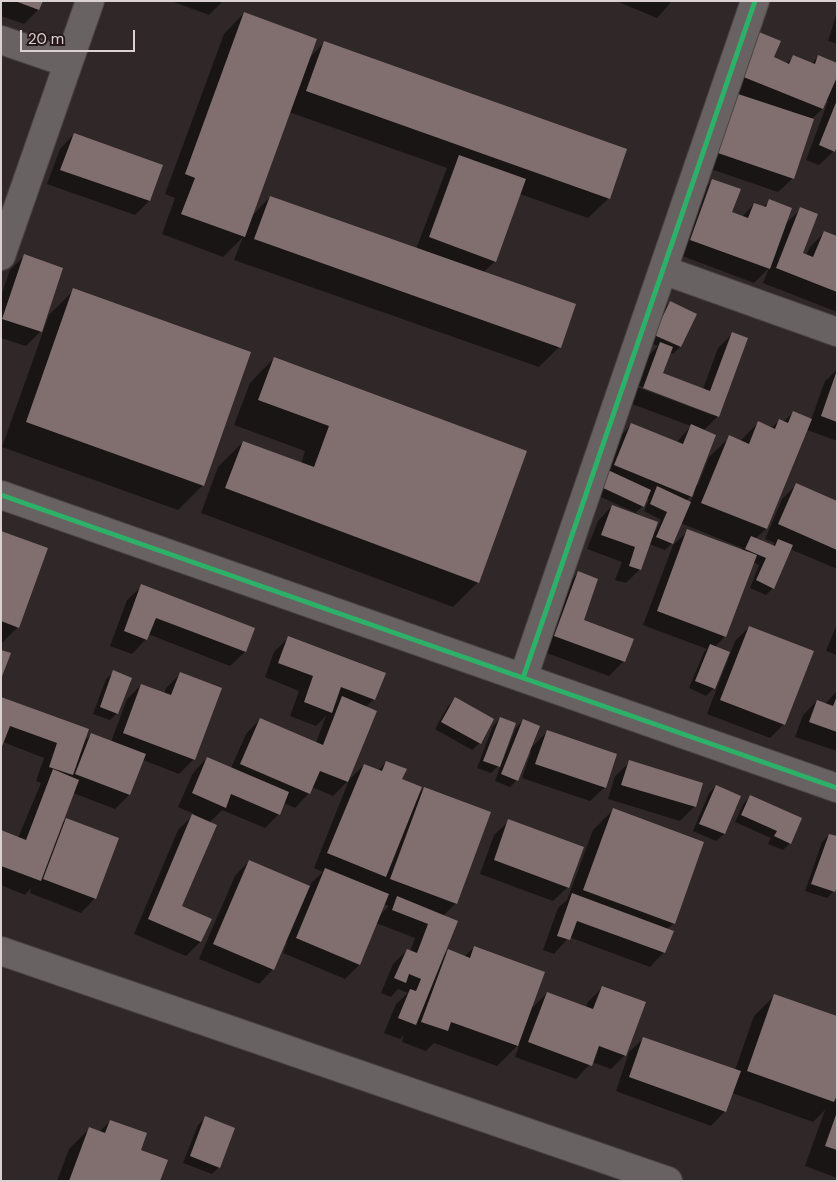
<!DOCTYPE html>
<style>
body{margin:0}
#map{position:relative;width:838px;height:1182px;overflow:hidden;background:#302828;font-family:"DM Sans",sans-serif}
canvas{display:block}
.frame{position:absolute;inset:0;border:2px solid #dbd1d1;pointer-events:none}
.scale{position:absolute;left:20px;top:30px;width:115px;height:22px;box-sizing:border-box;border:2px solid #dbd1d1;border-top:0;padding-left:6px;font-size:15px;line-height:18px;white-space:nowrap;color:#dbd1d1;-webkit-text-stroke:4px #281a1a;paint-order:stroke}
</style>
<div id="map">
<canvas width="838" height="1182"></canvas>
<div class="frame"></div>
<div class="scale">20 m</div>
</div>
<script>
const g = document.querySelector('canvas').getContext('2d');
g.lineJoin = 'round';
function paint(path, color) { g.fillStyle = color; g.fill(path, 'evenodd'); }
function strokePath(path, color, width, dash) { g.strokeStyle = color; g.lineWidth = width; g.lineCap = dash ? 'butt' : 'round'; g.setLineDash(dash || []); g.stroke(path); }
const shadow = new Path2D(`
 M1,1H41L38,10L24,24L1,16Z
 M171,1H223L209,15Z
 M616,1H672L657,18Z
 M837,12V44L828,41Z
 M244,13L308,59L324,43L609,198L588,218L520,194L495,261L483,273L559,347L539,367L234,260L243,237L223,257L162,234L175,198L165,194L224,34ZM289,112L447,168L416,249L270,197L251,217Z
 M745,47L786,64L793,57L811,64L818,57L833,82L837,78V152L834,151L819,165L806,160L828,101H826L822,109L811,120L793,178L778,192L699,165Z
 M74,134L162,166L149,201L135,215L47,184L60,149Z
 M713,180L731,213L742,217L754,204L763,207L770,201L784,225L801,209V254L806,256L810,247L824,233L837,238V312L763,283L769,268L754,283L677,254L698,195Z
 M24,256L43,329L26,346L1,338V296L10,270Z
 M74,290L203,485L178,510L2,447L49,315Z
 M670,302L695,314L680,347L673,354L670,352L661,374L703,389L718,348L732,334L718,416L703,431L696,484L698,485L709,457L730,437L740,441L758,423L771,428L779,421L783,422L793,413L811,420L825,381L837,370V441L807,430L766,529L755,539L772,546L775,543L765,539L782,499L796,485L837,502V569L790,549L773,588L766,595L750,588L759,565L753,562L725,636L715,647L728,653L714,688L706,696L689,688L704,652L707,649L643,625L673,545L688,531L741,551L742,548L681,523L672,543L665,550L649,544L640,569L626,583L615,580L622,562L587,549L598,521L612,506L633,514L634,512L594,494L617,439L631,425L676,443L691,426L629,403L646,358L658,346L648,342L663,309ZM637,385L712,413V415L637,387ZM695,492L690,502L686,501ZM646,498L649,499L644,511L661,520L656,531L634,514L643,506Z
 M274,358L478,582L453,607L201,513L218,467L243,442L301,464L305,451L234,425L250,383Z
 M1,532L18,627L1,644Z
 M578,573L582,620L624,661L609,676L541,651L564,587Z
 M142,586L254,628L245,652L230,666L148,634L146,639L132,654L110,646L127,600Z
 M837,624V655L826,651Z
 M749,627L784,724L770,738L707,714L735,641Z
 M289,637L374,699L366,707L347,782L364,765L378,771L386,762L401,780L418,794L424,788L456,903L443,916L442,957L448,951L464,957L474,947L530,1010L547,993L586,1007L588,1002L602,988L625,1055L611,1069L592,1062L576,1079L515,1057L520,1043L497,1066L434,1043L426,1051L402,1042L404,1035L400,1039L384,1033L396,1004L408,993L398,989L391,997L381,993L393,964L407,950L410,951L415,938L376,923L359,965L345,979L283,953L287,943L284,942L273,969L259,984L199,959L235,876L249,861L310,887L311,883L323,872L314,868L349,780L333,796L312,787L309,793L295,808L284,803L279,814L265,828L222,810L209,823L181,907L200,942L186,956L134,934L178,830L194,814L178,807L193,773L207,758L231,768L246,734L260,719L316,743L326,716L316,726L290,716L299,691L265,677L274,652ZM384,904L389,906L379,916Z
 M114,672L117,713L110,720L93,714L106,679Z
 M180,674L194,759L179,774L143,760L129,795L115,809L73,793L60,825L67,819L95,898L81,913L30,893L31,888L25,895L1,885V832L18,838L41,783L36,781L44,758L3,742L1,698L83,742L91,735L111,742L127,699L141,685L164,694L166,688Z
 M837,691V751L795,737L803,715L817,701L825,704Z
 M455,699L480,743L472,750L435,729L448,706Z
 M500,718L501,759L503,760L516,728L523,721L530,749L547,732L605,787L590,801L522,778L531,752L529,751L517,780L510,787L495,781L502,762L491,773L477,768L493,726Z
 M630,762L701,784L694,807L680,821L608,799L615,776Z
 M716,786L740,797L724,834L716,841L693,831L709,793Z
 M751,796L790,843L783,850L768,844L771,838L735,822L744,803Z
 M613,810L674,923L667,929L664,952L650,967L569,937L554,954L543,950L558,908L567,900L593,830Z
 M509,821L568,887L553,901L480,874L494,835Z
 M829,835L834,891L827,898L805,891L822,842Z
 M774,996L837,1091L833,1102L837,1098V1178L805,1166L825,1110L813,1122L732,1093L725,1111L711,1126L616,1091L629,1052L644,1038L735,1070L754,1016Z
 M205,1118L219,1167L212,1174L183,1163L198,1125Z
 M110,1121L139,1151L159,1181H57L69,1149L89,1129L99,1132Z`);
const building = new Path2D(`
 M15,1H43L39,10Z
 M244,12L317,39L245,237L181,214L195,178L185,174Z
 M759,32L781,41L774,57L789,64L793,55L815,64L818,55L837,63V77L823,109L741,76Z
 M324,41L627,149L610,199L306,91Z
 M732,92L814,119L794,179L712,151Z
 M837,100V146L835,152L819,145Z
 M74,133L163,165L150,201L60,170Z
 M459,155L526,179L496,262L429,237Z
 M712,179L741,189L732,212L748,218L754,203L766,207L769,199L792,208L770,269L690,240Z
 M270,196L576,304L561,348L254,239Z
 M800,207L818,214L803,253L813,257L824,231L837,236V292L776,268Z
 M24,254L63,268L42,332L2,319Z
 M73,288L251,352L204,486L26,422Z
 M670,301L697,314L681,347L654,335Z
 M732,332L748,338L719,417L643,388L660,342L673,347L663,373L710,391Z
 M274,357L527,451L479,583L225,488L243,441L314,467L329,426L258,400Z
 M836,373H837V422L821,416Z
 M793,411L812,419L767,529L701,503L729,435L749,444L758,421L775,429L779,419L788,423Z
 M631,423L683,444L691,424L716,435L692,497L614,465Z
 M608,470L651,490L644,507L601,487Z
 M796,483L837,501V550L778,524Z
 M657,486L691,502L673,544L656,537L667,512L650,504Z
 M612,505L658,522L641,570L629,566L635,547L601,535Z
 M687,529L757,555L726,637L657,611Z
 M1,531L48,548L19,628L1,621Z
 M751,536L775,546L778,539L793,545L774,589L756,580L766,558L745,549Z
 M578,571L598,579L584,620L634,639L625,662L554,636Z
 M141,584L255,628L246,652L156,618L147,640L124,631Z
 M749,626L814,651L785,725L720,700Z
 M288,636L386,673L375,700L341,687L332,713L304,702L313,676L278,663Z
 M710,644L730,652L715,689L695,681Z
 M1,650L11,653L1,679Z
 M113,670L132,678L118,714L100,707Z
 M180,672L222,688L195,760L123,733L141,684L171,695Z
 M342,696L377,711L348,782L320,771L310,794L240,764L260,718L323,745Z
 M837,696V732L809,722L817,700L833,706Z
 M1,697L89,729L73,775L49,767L57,743L10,726L1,749Z
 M455,697L494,719L481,744L441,722Z
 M500,717L516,723L500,767L483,761Z
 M523,719L540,726L518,781L501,774Z
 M547,730L617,754L606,788L535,764Z
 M91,733L146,754L130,795L75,774Z
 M207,757L289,792L280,815L231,794L226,808L192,793Z
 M629,760L703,783L696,807L621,785Z
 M386,761L407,769L402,779L422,787L386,877L327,853L364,764L382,771Z
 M53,769L79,780L41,881L1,866V830L26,840Z
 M716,785L741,796L725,834L699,824Z
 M424,787L491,812L457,904L390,879Z
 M750,795L802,818L791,844L774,836L777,831L741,815Z
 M613,808L704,842L675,924L583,890Z
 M192,814L217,825L182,906L212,919L201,942L148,919Z
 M66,818L119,838L96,899L43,879Z
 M508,819L584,847L569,888L494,860Z
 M829,834L837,836V886L835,892L811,884Z
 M249,860L310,886L274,970L213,944Z
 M325,868L389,894L360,965L296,938Z
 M572,893L674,931L665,953L577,921L570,940L557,936Z
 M397,896L458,921L416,1025L398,1018L410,989L416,991L421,979L409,974L406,983L394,978L407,949L417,953L428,924L392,910Z
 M474,946L545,972L518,1046L451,1022L448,1031L421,1022L448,949L470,958Z
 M602,986L646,1002L626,1056L599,1046L592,1066L528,1042L547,992L593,1009Z
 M774,994L837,1016V1095L834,1102L747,1071Z
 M643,1037L741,1071L726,1112L629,1077Z
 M837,1112V1150L825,1146Z
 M205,1116L235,1128L220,1168L190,1156Z
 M110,1120L147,1133L141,1150L168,1160L160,1181H69L89,1127L105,1133Z`);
const minor = new Path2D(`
 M1,40L68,63
 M1,256L90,1
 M663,270L837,332
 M1,495L837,788
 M523,678L755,1
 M1,951L668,1181`);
const cycleway = new Path2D(`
 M1,495L837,788
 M523,678L755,1`);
paint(shadow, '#0007');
paint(building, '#816e6e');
strokePath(minor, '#4b4343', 30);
strokePath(minor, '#686262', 28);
strokePath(cycleway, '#2db169', 5);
</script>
